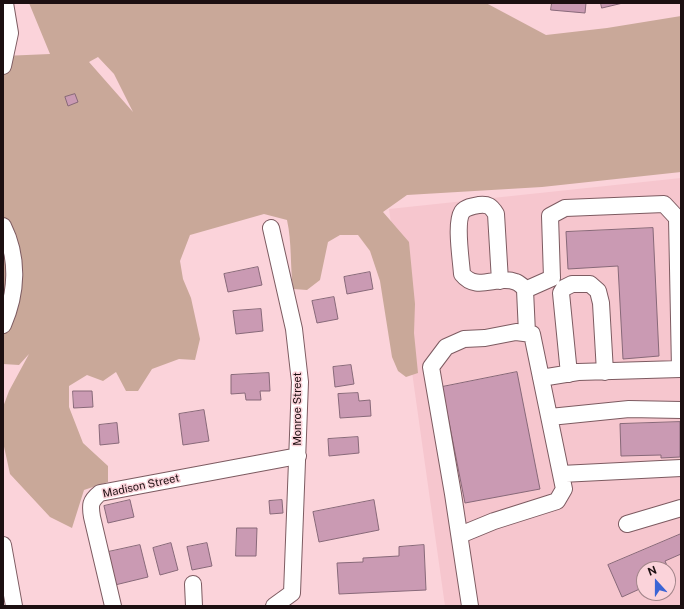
<!DOCTYPE html>
<style>
body{margin:0}
#map{position:relative;width:684px;height:609px;overflow:hidden;background:#fbd3da;font-family:"Public Sans",sans-serif}
canvas{display:block}
.frame{position:absolute;inset:0;border:4px solid #1c0f11;pointer-events:none}
.north{position:absolute;left:636px;top:561px;width:40px;height:40px;box-sizing:border-box;background:#fbd3da;border:1px solid #a2858a;border-radius:50%;rotate:339deg;font-size:11px;font-weight:700;line-height:16px;text-align:center;color:#1c0f11}
.north::after{content:'';display:block;margin:auto;width:14px;height:18px;background:#3b64d5;clip-path:polygon(50% 0,100% 100%,50% 72%,0 100%)}
</style>
<div id="map">
<canvas width="684" height="609"></canvas>
<div class="frame"></div>
<div class="north">N</div>
</div>
<script>
const g = document.querySelector('canvas').getContext('2d');
g.lineJoin = 'round';
function paint(path, color) { g.fillStyle = color; g.fill(path, 'evenodd'); }
function strokePath(path, color, width, dash) { g.strokeStyle = color; g.lineWidth = width; g.lineCap = dash ? 'butt' : 'round'; g.setLineDash(dash || []); g.stroke(path); }
function write(font, color, halo, rows, align = 'center') {
  g.font = font + ' "Public Sans",sans-serif'; g.lineWidth = 3; g.setLineDash([]); g.textBaseline = 'middle'; g.strokeStyle = halo; g.fillStyle = color; for (const [text, x, y, turn = 0] of rows) {
    g.save(); g.translate(x, y); g.rotate((+turn || 0) * Math.PI / 180); g.textAlign = isNaN(turn) ? turn : align; if (halo) g.strokeText(text, 0, 0); g.fillText(text, 0, 0); g.restore();
  }
}
const built = new Path2D(`
 M681,178V605L445,606L389,209ZM644,569H668V593H644Z`);
const green = new Path2D(`
 M29,3H486L546,35L607,28L681,16V172L542,187L407,195L383,212L409,242L415,304L414,333L418,373L406,377L398,371L392,357L380,281L370,251L358,235H340L328,242L320,280L307,290L293,289C290,265 292,243 287,220L264,214L190,235L180,261L183,279L191,298L200,339L195,360L179,359L152,369L138,391H126L116,372L103,381L87,375L69,386V407L83,443L108,466V482L84,490L72,528L50,517L10,474L3,442V407L9,391L29,354L19,365L3,364V56L50,54ZM98,57L114,74L133,112L89,62Z`);
const building = new Path2D(`
 M552,3H586L585,13L551,10Z
 M601,3H623L602,8Z
 M75,94L78,102L68,106L65,97Z
 M653,228L659,356L623,359L618,266L568,269L566,232Z
 M258,267L262,285L228,292L224,274Z
 M370,272L373,289L347,294L344,277Z
 M334,297L338,319L317,323L312,301Z
 M261,309L263,331L236,334L233,311Z
 M351,365L354,384L335,387L333,367Z
 M517,372L540,489L465,503L442,387Z
 M269,373L270,391H260L261,400H246L245,393L231,394V375Z
 M73,391H92L93,407L74,408Z
 M358,393L359,401L370,400L371,416L340,418L338,394Z
 M204,410L209,441L183,445L179,414Z
 M680,422V457L661,458V455L621,456L620,424Z
 M117,423L119,443L100,445L99,425Z
 M358,437L359,453L329,456L328,439Z
 M130,500L134,517L108,523L104,506Z
 M282,500L283,513L270,514L269,501Z
 M374,500L379,530L319,542L313,512Z
 M237,528H257L256,556H236Z
 M681,534V554L665,561L671,575L668,577V569H644V587L622,597L608,565Z
 M171,543L178,570L160,575L153,548Z
 M207,543L212,566L192,570L187,547Z
 M140,545L148,577L115,585L108,552Z
 M424,545L426,590L339,594L337,563L363,562V558L399,556V547Z`);
const minor = new Path2D(`
 M3,66L10,33L5,3
 M3,226C19,258 17,293 3,325
 M271,228L294,329L300,382L292,593L274,606
 M500,281L496,214C491,206 488,204 479,205C473,206 466,207 462,212C455,223 461,259 462,274C477,293 497,274 516,282C519,283 523,287 526,289
 M527,333L525,290L552,278L550,216L565,208L664,204L677,218L680,369L578,372L541,378
 M569,374L561,293L564,288L572,284H590L598,291L601,303L605,372
 M550,417L629,409L681,410
 M561,474L681,468
 M627,524L681,508
 M460,535L494,521L557,501L564,489L532,334L516,332L485,338L464,339L446,347L431,367L453,494L470,606
 M3,545L14,606
 M193,584L194,606
 M113,606L92,517C90,505 90,501 100,493L298,456`);
const streetNames = [
 ["Monroe Street",298,409,-90],
 ["Madison Street",141,486,-12]
];
paint(built, '#f6c6ce');
paint(green, '#c9a899');
paint(building, '#ca9ab3');
strokePath(building, '#886979', 1);
strokePath(minor, '#7d5b61', 18);
strokePath(minor, '#fff', 16);
write('11px', '#1c0f11', '#fbd3da', streetNames);
</script>
